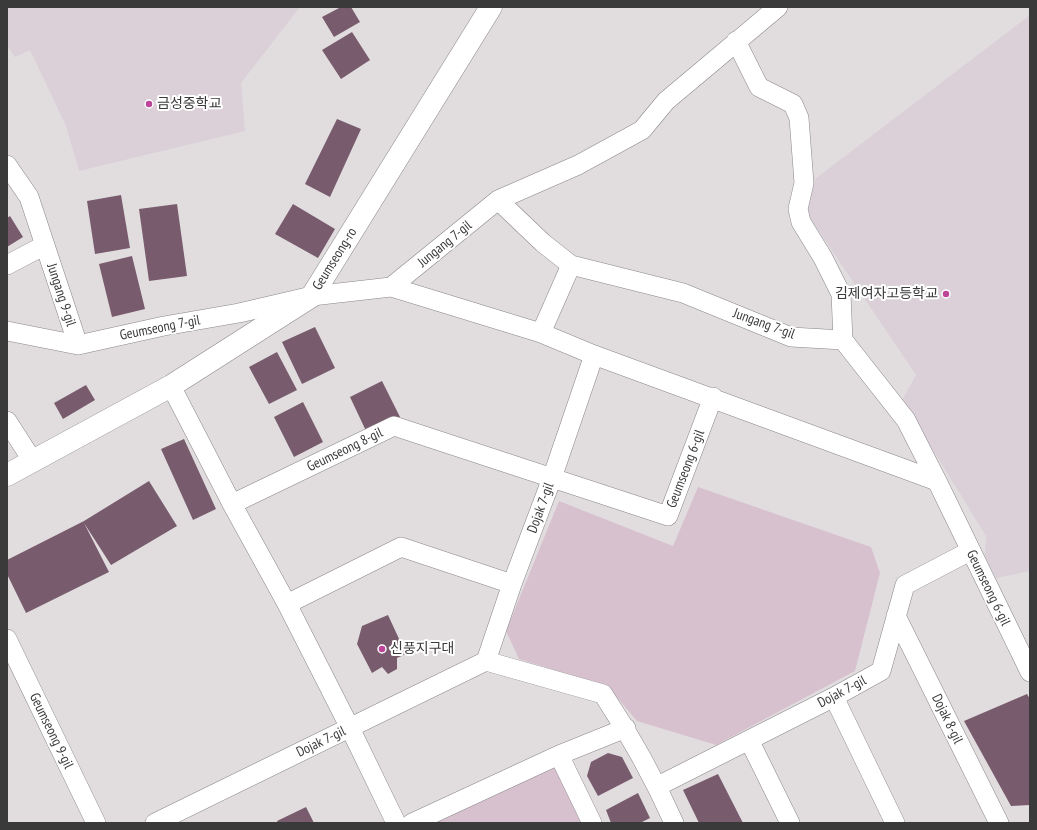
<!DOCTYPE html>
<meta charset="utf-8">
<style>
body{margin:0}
#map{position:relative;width:1037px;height:830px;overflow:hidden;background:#e1dddf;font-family:"PT Sans Narrow",sans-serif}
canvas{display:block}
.frame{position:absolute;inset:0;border:8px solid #3b3a3b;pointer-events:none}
</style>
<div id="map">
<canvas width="1037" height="830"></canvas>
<div class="frame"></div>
</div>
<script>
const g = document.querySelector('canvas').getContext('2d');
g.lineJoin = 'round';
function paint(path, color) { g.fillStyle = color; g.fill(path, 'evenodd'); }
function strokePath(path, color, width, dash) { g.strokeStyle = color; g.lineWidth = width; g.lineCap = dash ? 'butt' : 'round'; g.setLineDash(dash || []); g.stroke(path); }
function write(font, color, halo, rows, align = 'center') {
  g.font = font + ' "PT Sans Narrow","Noto Sans KR",sans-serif'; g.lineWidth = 4; g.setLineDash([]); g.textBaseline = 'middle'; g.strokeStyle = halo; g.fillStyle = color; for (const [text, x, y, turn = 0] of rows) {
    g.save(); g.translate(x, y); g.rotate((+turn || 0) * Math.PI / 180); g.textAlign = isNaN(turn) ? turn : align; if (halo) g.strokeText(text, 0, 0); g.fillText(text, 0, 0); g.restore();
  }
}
const built = new Path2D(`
 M7,7H300L241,83L245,131L79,171L66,126L30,50L15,57L7,46Z
 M1030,15V571L996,578L985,556L986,536L902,400L916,375L806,212L815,179Z`);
const green = new Path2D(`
 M698,487L871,547L880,573L855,671L716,745L637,721L608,687L519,659L506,631L559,501L673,546Z
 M556,767L581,823H429Z`);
const building = new Path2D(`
 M341,7H351L360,22L334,37L322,17Z
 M352,32L370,60L341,79L322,50Z
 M337,119L361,129L330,197L305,184Z
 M121,195L130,248L95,254L87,201Z
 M177,204L187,276L149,281L139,209Z
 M293,204L335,229L318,258L275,234Z
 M10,216L23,237L7,247V218Z
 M132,256L145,309L112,317L99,264Z
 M315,327L335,368L302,384L282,342Z
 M277,352L297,390L269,404L249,367Z
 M382,381L400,417L367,433L350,397Z
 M86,385L95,400L63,419L54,403Z
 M303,402L323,442L294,457L274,417Z
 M184,439L216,509L193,520L161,449Z
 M149,481L177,526L111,565L84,523L109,572L26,613L7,574V560L84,521Z
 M388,615L406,654L397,658V669L388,674L382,667L372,673L357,644L362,626Z
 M1027,694L1030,699V805L1011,806L964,721Z
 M608,753L622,757L633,778L598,796L587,776L591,762Z
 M718,774L743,823H699L683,790Z
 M638,793L650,818L640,823H611L606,810Z
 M306,807L314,823H278L277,821Z`);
const minor = new Path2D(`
 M736,41L759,87L793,104L799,118L804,183L798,209L801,222L823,258L841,294L843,340
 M7,165L29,197L78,345
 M498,200L543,243L571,265L683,293L791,337L843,340
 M7,265L45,245
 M391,287L498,200L578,165L642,130L666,101L778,7
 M7,331L78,345L164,326L239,313L312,296L391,287L541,333L594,355L937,481L1030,672
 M541,333L571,265
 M843,340L906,420L937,481
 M171,386L232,504L287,604L350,728L396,823
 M7,421L32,460
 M232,504L394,426L668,516L713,397
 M287,604L401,547L512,584
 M896,616L999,823
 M7,639L96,823
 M486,661L512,584L552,478L594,355
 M834,697L895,823
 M749,740L790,823
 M559,755L592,823
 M658,786L834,697L881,671L905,585L970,551
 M155,823L486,661L603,694C630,735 654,778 674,823
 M412,823L559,755L626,728`);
const tertiary = new Path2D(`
 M7,475L171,386L312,296L491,7`);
const markers = [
 [149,104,4,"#bc459a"],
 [946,294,4,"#bc459a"],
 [382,649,4,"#bc459a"]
];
const poiNames = [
 ["금성중학교",157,104],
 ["김제여자고등학교",938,294,"right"],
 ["신풍지구대",390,649]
];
const streetNames = [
 ["Jungang 7-gil",445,244,-39],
 ["Geumseong-ro",335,259,-58],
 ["Jungang 9-gil",61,295,72],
 ["Jungang 7-gil",764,324,20],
 ["Geumseong 7-gil",160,328,-11],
 ["Geumseong 8-gil",345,450,-26],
 ["Geumseong 6-gil",686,469,-69],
 ["Dojak 7-gil",541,508,-70],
 ["Geumseong 6-gil",988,588,64],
 ["Dojak 7-gil",842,692,-28],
 ["Dojak 8-gil",947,719,64],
 ["Geumseong 9-gil",51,731,64],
 ["Dojak 7-gil",321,742,-26]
];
paint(built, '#dbd0d7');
paint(green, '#d8c1cf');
paint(building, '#785b6d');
strokePath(minor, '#8a8689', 20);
strokePath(tertiary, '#8a8689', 23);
strokePath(minor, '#fff', 19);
strokePath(tertiary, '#fff', 22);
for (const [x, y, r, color] of markers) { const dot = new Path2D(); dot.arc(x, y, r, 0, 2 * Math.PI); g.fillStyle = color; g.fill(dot); strokePath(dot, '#fff', 1.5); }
write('14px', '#3b3a3b', '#fff', poiNames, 'left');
write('14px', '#3b3a3b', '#fff', streetNames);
</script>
